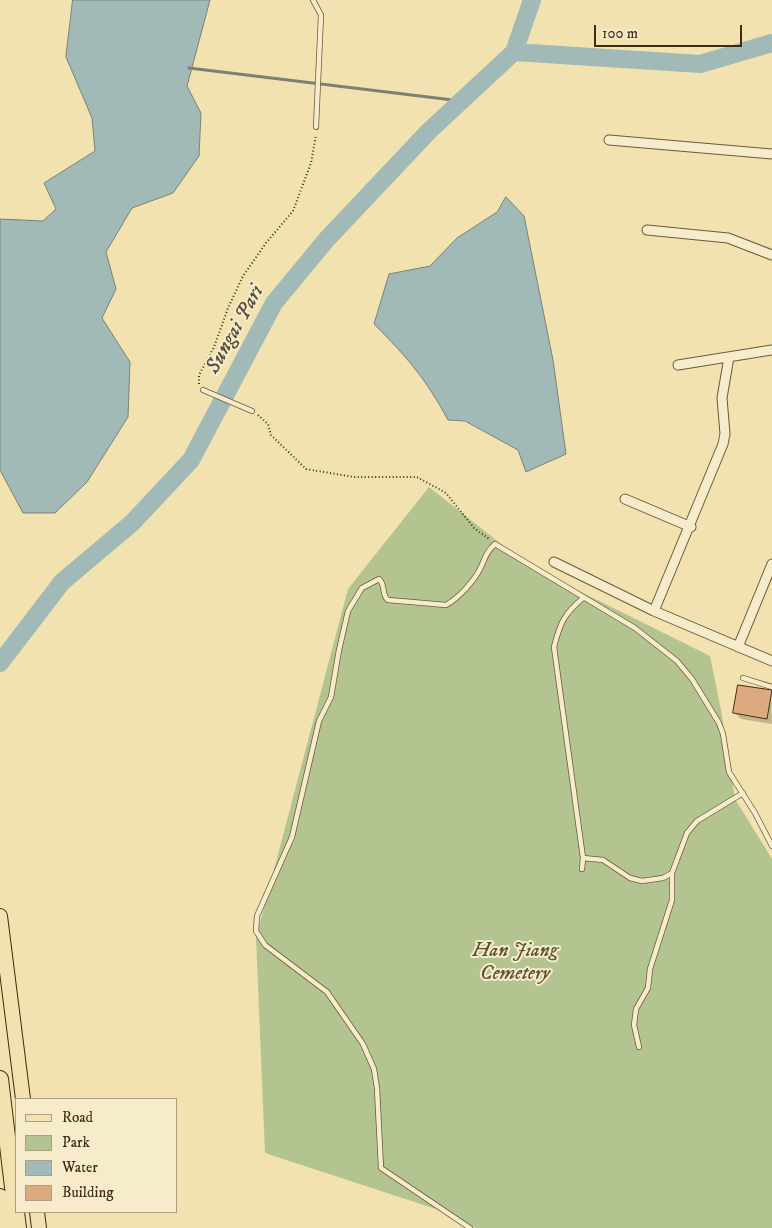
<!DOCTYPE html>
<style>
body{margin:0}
#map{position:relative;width:772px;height:1228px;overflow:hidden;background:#f1e2af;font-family:"IM FELL DW Pica",serif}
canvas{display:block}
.legend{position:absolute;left:15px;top:1098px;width:162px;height:115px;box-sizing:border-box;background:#f6eccb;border:1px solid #ae9f81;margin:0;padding:6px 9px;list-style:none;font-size:15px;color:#412b12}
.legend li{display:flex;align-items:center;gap:10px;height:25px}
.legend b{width:25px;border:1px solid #ae9f81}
.scale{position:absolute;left:594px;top:25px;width:148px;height:22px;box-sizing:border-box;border:2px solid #412b12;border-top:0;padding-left:6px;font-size:15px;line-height:18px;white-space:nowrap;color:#412b12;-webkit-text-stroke:4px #f6eccb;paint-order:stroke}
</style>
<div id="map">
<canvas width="772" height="1228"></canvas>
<ul class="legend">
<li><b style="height:6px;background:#f1e2af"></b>Road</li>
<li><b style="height:14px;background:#b3c490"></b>Park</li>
<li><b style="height:14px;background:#a1bab7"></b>Water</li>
<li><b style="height:14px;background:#ddaa80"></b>Building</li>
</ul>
<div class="scale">100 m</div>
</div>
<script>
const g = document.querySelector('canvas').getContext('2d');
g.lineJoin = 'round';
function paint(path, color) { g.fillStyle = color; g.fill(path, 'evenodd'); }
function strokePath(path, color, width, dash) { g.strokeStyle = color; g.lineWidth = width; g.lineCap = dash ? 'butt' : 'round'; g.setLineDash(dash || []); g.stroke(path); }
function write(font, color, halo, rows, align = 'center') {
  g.font = font + ' "IM FELL DW Pica",serif'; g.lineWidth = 4; g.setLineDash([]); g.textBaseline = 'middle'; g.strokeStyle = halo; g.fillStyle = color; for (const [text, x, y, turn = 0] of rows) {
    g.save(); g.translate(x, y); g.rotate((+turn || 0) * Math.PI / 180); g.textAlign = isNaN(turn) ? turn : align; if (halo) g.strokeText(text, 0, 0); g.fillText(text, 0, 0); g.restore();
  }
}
const green = new Path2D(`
 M429,487L529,566L710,656L721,710L735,799L772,859V1228H476L448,1213L265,1153L256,938L348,589Z`);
const water = new Path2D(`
 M73,0H210L187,86L201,113L199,156L173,193L132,208L106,252L116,289L102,318L130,362L128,417L87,482L55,513H23L0,470V219L43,221L56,209L44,183L95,151L92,118L66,57Z
 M506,197L524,216L553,360L566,454L526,472L518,450L465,421L448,420C426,379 407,357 374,324L389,274L430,266L457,238L497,212Z`);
const shadow = new Path2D(`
 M771,692L772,724L741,719L735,713Z`);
const stream = new Path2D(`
 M189,68L461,101`);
const river = new Path2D(`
 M514,52L700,64L772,43
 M0,663L62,582L132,523L191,460L274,303L327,239L429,131L514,52L532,0`);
const building = new Path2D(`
 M738,685L772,690L767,719L733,713Z`);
const path = new Path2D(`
 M199,384V375L214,347L228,308L243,276L266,243L293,211L311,163L316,135
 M258,415L268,424L271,435L306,469L354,477H417L446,493L474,528L489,539`);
const service = new Path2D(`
 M313,0L321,15L316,127
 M203,390L252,411
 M743,678L772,687
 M583,858L603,860L630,878L642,881L663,878L672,873L687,833L697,821L743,793
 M582,869L583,858L554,647C560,623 564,614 583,598
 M639,1047L634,1025L636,1009L648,988L650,969L672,900V873
 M470,1228L381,1168L377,1088L374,1069L363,1044L327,992L265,945L256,931L257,916L292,837L319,721L331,697L339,650L348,611L362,588L379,579C386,585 381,595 388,600L446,605C459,598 475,580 481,567C485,558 487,551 495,544L635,628L677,661L692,679L719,723L723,734L729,772L755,813L772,846`);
const minor = new Path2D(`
 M609,140L772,154
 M647,230L728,238L772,255
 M678,365L772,350
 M625,499L691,527
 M554,562L654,611L772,661
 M654,611L723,444L725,434L722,398L729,357
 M738,647L772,564`);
const primary = new Path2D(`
 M0,916L23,1099
 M37,1212L39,1228`);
const motorway = new Path2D(`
 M0,1079L16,1212
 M0,1197L4,1228
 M16,1212L18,1228`);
const parkNames = [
 ["Han Jiang",515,952],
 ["Cemetery",515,975]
];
const waterNames = [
 ["Sungai Pari",236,330,-61]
];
paint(green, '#b3c490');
paint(water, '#a1bab7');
strokePath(water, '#7b8175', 1);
paint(shadow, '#0003');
strokePath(stream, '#7b8175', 3);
strokePath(river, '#a1bab7', 18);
paint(building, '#ddaa80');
strokePath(building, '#412b12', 1);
strokePath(service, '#6d5939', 6);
strokePath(minor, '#6d5939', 11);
strokePath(primary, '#412b12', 16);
strokePath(motorway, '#412b12', 18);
strokePath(path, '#412b12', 2, [1, 2.5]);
strokePath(service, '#f6eccb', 4.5);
strokePath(minor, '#f6eccb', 9);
strokePath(primary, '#f1e2af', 14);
strokePath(motorway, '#f1e2af', 16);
write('italic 20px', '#5e5132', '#f6eccb', parkNames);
write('italic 21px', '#594f3b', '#f6eccb', waterNames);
</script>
